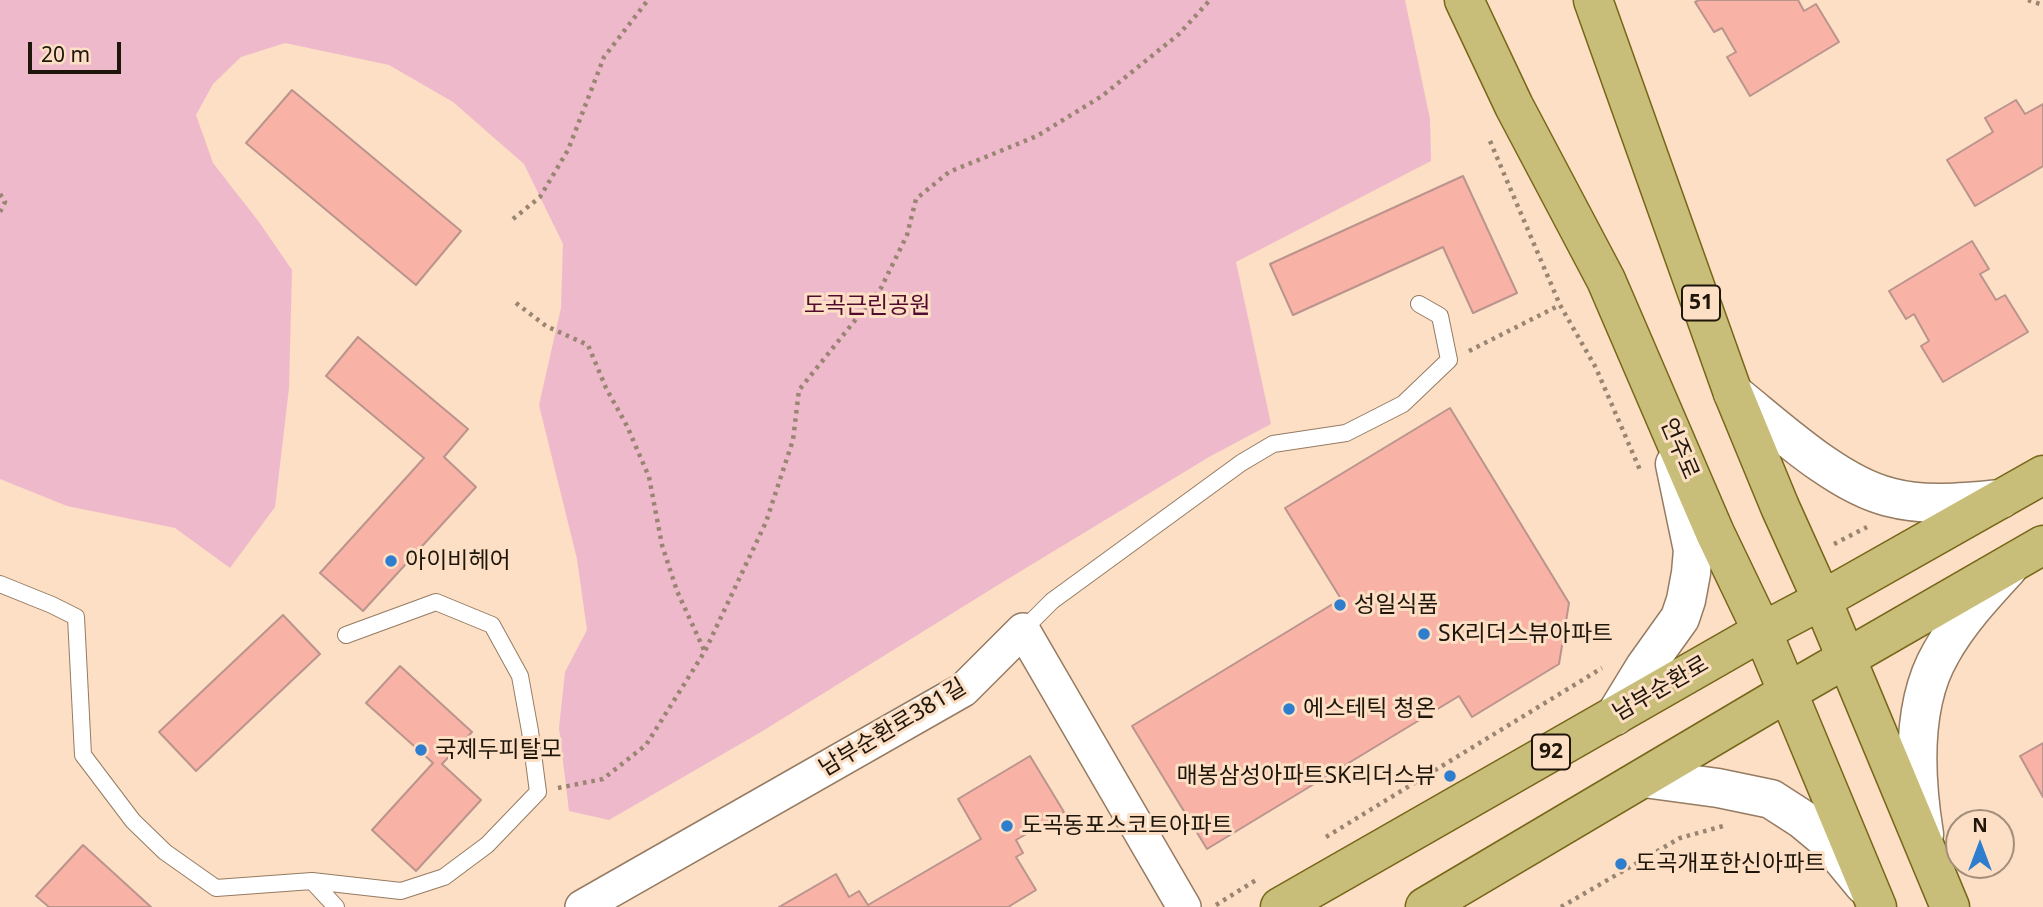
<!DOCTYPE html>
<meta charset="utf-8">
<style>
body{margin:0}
#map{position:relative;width:2043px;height:907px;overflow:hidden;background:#fcdfc4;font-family:"Noto Sans",sans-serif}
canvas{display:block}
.north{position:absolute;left:1945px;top:809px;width:70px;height:70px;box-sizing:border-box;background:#fcdfc4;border:2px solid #a38e7a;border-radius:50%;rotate:0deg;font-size:19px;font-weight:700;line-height:28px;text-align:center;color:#1e150b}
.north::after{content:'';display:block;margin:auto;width:24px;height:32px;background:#2f7ecd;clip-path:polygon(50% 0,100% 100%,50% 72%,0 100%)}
.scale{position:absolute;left:28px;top:42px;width:93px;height:32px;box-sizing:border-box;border:4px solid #1e150b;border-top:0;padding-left:9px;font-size:21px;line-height:24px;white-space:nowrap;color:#1e150b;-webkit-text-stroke:5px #fcdfc4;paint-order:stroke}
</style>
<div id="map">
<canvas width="2043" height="907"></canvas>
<div class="north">N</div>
<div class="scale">20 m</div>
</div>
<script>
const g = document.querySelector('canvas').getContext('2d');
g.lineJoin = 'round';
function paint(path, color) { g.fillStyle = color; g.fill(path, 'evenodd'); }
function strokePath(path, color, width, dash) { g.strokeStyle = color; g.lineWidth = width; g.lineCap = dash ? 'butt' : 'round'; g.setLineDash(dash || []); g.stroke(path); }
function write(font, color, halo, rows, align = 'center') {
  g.font = font + ' "Noto Sans","Noto Sans KR",sans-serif'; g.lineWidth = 6; g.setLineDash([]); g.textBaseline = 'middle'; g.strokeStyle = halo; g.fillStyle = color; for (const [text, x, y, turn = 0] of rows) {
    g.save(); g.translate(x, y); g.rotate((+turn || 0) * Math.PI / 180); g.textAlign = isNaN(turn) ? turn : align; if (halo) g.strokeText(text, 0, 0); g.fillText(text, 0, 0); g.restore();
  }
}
const green = new Path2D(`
 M0,0H1405L1430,119L1431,161L1236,262L1271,424L1209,457L998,585L761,732L609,820L569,811L559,728L565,672L587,630L577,559L539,405L561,308L563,244L524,164L453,102L389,65L285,43L241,57L213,84L196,115L213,163L259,222L292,270L289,388L275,507L230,568L175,528L67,506L0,479Z`);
const building = new Path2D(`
 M1699,0H1798L1804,11L1816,4L1839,42L1750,96L1727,57L1736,52L1722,28L1714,32L1695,2Z
 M292,90L461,231L416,285L246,143Z
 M2016,100L2025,114L2043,104V166L1975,206L1947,160L1993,132L1985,118Z
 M1463,176L1517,293L1473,313L1443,247L1293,315L1270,264Z
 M1972,241L1989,269L1980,274L1996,300L2005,295L2028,332L1943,382L1921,346L1929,341L1914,314L1906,319L1889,291Z
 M358,337L468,429L444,457L476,487L363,611L320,573L424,458L326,376Z
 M1450,408L1569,603L1559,664L1472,717L1459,696L1207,849L1132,726L1341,599L1285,508Z
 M283,615L320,654L196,771L159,732Z
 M400,666L472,732L442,764L481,800L416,871L372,830L433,763L366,703Z
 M2043,743V797L2020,756Z
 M1030,756L1064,812L1016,840L1023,853L1016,857L1036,890L1008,907H779L836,874L849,897L859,891L868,905L981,839L958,799Z
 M83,845L151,907H49L36,896Z`);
const path = new Path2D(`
 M2028,0L2043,5
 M1490,141L1560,305L1596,368L1640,470
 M0,194L5,202L0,212
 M513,219L540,197L568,150L604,57L648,0
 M516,303L546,326L588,345L606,388L627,426L649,477L662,545L677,591L704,650
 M1469,351L1560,305
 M1834,544L1867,527
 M558,788L603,779L646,745L705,651L766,522L793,440L799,390L881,288L907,235L916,199L949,172L1037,136L1102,96L1179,34L1210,0
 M1326,837L1602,668
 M1216,905L1256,880
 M1561,907L1680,838L1723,826`);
const service = new Path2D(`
 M0,584L52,605L76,617L83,755L133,821L165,852L216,888L312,881L401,891L444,877L487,845L538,792L530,731L520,676L492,625L436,602L346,635
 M1023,630L1052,601L1241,463L1273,444L1346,433L1403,404L1449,360L1440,316L1419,304
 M312,881L336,907`);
const minor = new Path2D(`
 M582,907L963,690L1023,630L1184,907`);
const secondary = new Path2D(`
 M1733,393C1776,427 1836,484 1889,497C1926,507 1964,502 2001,499
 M1615,716L1645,667L1680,618L1686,600L1691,573L1693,550L1675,464
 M1644,778L1718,788L1771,799L1802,819L1826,839L1864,885
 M1924,834C1915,778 1911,704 1941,653C1958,622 1984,594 2008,568`);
const primary = new Path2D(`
 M1464,0L1514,106L1606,280L1715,533L1763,633L1877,907
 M1593,0L1733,393L1780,507L1822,600L1950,907
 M1280,907L1752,637L1822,600L2043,475
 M1425,907L1788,692L2043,545`);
const markers = [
 [391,561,7,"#2f7ecd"],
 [1340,605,7,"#2f7ecd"],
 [1424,634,7,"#2f7ecd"],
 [1289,709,7,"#2f7ecd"],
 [421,750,7,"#2f7ecd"],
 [1450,776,7,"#2f7ecd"],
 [1007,826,7,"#2f7ecd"],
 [1621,864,7,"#2f7ecd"]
];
const shields = [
 [1701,303,38],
 [1551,752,38]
];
const shieldNames = [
 ["51",1701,303],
 ["92",1551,752]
];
const parkNames = [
 ["도곡근린공원",867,306]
];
const streetNames = [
 ["언주로",1679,449,67],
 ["남부순환로",1661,689,-30],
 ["남부순환로381길",893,728,-31]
];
const poiNames = [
 ["아이비헤어",405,561],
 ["성일식품",1354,605],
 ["SK리더스뷰아파트",1438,634],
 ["에스테틱 청온",1303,709],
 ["국제두피탈모",435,750],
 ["매봉삼성아파트SK리더스뷰",1436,776,"right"],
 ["도곡동포스코트아파트",1021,826],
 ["도곡개포한신아파트",1635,864]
];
paint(green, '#efb9cc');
paint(building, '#f9b2a6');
strokePath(building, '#ba948d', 2);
strokePath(service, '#957b62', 18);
strokePath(minor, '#957b62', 36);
strokePath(secondary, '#957b62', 41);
strokePath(primary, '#766619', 41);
strokePath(path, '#998572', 4.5, [3.5, 5]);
strokePath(service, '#fff', 16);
strokePath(minor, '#fff', 33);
strokePath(secondary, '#fff', 38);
strokePath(primary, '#c9be79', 38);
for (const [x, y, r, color] of markers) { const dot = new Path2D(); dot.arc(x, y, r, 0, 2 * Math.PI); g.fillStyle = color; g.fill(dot); strokePath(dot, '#fcdfc4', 2.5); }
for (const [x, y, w] of shields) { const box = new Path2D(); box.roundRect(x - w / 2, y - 17.5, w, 35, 5); g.fillStyle = '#fcdfc4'; g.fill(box); strokePath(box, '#1e150b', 2); }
write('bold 21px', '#1e150b', null, shieldNames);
write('23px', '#530a2f', '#fcdfc4', parkNames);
write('23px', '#1e150b', '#fcdfc4', streetNames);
write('23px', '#1e150b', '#fcdfc4', poiNames, 'left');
</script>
